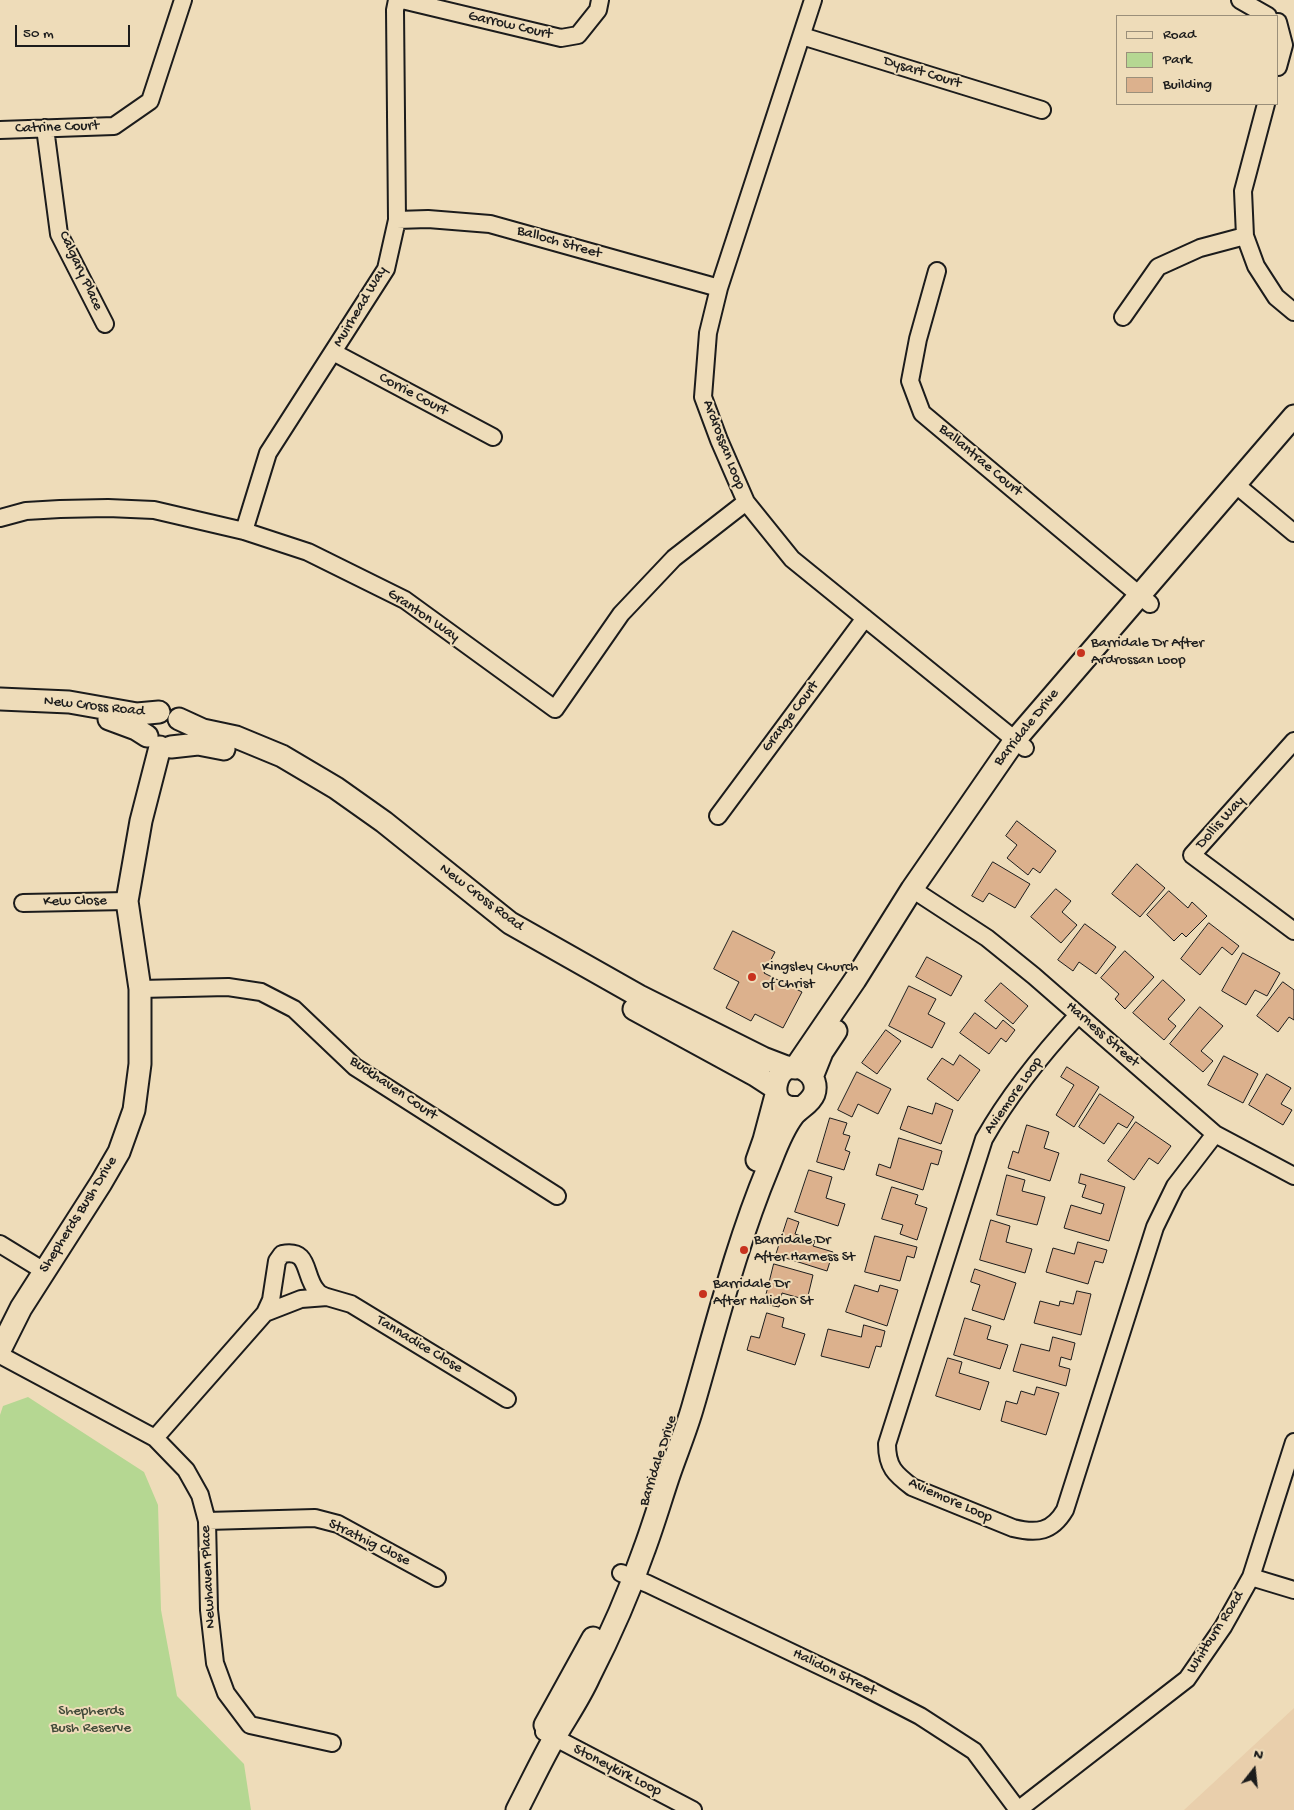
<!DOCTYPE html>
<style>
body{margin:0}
#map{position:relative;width:1294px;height:1810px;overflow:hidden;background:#eedcb9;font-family:"Gochi Hand",sans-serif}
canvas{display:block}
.legend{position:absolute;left:1116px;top:15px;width:162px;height:90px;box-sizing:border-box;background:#eedcb9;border:1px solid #9a8f7a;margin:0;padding:6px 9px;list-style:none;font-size:15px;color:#1c1c1c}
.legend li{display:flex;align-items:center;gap:10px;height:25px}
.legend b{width:25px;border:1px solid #9a8f7a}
.north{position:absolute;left:1229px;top:1745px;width:50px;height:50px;-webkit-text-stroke:4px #eedcb9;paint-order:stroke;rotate:16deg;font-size:14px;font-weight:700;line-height:20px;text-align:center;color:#1c1c1c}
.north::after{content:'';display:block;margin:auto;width:18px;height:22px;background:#1c1c1c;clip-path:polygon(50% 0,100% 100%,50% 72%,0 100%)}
.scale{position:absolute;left:15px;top:25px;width:115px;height:22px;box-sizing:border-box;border:2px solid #1c1c1c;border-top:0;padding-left:6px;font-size:15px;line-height:18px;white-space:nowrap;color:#1c1c1c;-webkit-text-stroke:4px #eedcb9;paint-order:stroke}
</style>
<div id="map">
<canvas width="1294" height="1810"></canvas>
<ul class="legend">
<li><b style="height:6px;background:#eedcb9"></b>Road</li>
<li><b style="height:14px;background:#b5d792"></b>Park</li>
<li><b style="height:14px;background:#dcb18d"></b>Building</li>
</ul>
<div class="north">N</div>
<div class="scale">50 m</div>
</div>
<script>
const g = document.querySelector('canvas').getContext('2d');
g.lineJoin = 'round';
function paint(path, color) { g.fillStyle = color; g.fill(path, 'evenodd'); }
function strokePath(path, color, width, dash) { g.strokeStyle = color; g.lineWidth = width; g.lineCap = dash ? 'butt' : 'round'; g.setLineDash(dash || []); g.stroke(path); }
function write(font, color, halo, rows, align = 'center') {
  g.font = font + ' "Gochi Hand",sans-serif'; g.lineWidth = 4; g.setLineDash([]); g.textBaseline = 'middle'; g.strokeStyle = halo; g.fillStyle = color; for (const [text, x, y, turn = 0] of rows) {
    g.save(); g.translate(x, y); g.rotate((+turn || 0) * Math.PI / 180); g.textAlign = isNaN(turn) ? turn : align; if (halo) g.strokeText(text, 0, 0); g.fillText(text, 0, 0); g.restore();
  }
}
const built = new Path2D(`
 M1294,1708V1810H1184Z`);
const green = new Path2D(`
 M28,1397L144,1472L158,1505L161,1610L177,1696L244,1764L251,1810H0V1415L3,1406Z`);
const building = new Path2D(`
 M1017,821L1056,851L1040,873L1033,868L1028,875L1007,858L1017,845L1006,836Z
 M993,862L1030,884L1015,908L989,893L983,902L972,896Z
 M1137,864L1165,888L1140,917L1112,894Z
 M1056,889L1071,901L1062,912L1077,925L1061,943L1031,917Z
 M1169,891L1188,908L1192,902L1207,916L1186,937L1182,933L1174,941L1147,915Z
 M1209,923L1239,946L1232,955L1222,947L1200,975L1181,959Z
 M1085,924L1116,947L1096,974L1079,962L1073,971L1058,960Z
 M733,931L775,952L764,973L802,992L783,1028L755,1014L751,1021L726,1008L739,982L714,969Z
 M1125,951L1154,977L1125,1009L1115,999L1119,994L1101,978Z
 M1243,953L1280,973L1267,996L1255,990L1246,1005L1222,991Z
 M927,957L962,976L951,996L916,977Z
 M1163,980L1185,1000L1168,1019L1176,1026L1164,1040L1133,1013Z
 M1283,982L1294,990V1020L1289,1017L1278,1032L1257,1016Z
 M1001,983L1028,1006L1013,1024L985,1001Z
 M909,986L936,999L928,1014L945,1023L932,1048L889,1026Z
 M1200,1007L1223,1026L1201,1051L1213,1061L1203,1072L1170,1044Z
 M975,1013L996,1029L1003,1020L1015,1030L1006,1042L1001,1038L989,1054L960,1033Z
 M886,1030L901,1041L877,1074L862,1063Z
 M960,1055L980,1070L958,1101L927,1079L942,1058L953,1065Z
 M1224,1056L1258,1074L1243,1103L1208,1085Z
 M1067,1067L1099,1087L1074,1127L1056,1115L1074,1085L1061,1077Z
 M857,1072L891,1089L878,1114L858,1104L852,1117L838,1110Z
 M1267,1074L1291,1088L1281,1104L1292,1110L1283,1125L1249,1105Z
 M1100,1094L1134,1117L1127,1128L1118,1123L1104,1144L1079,1127Z
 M936,1103L953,1110L941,1144L900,1129L908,1106L932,1114Z
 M830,1118L847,1123L843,1134L850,1136L845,1150L850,1152L844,1170L817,1162Z
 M1136,1122L1171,1146L1158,1164L1149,1158L1134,1180L1108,1161Z
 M1027,1125L1049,1132L1044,1148L1059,1153L1050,1181L1008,1168L1013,1151L1018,1153Z
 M899,1138L942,1151L938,1165L931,1163L923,1190L876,1175L879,1164L890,1168Z
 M809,1170L832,1177L826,1198L845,1204L838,1226L795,1212Z
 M1081,1174L1125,1187L1109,1241L1064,1228L1071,1205L1101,1214L1104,1204L1082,1197L1086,1185L1079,1183Z
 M1007,1175L1025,1180L1022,1191L1045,1197L1037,1225L997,1215Z
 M892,1187L918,1195L915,1204L927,1208L917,1240L900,1234L903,1225L882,1219Z
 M788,1218L799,1222L795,1234L815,1241L813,1246L833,1252L827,1271L776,1255Z
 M991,1220L1010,1226L1006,1242L1032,1249L1025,1273L980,1260Z
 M875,1236L917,1247L914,1258L907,1256L900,1281L865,1272Z
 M1078,1242L1107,1250L1103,1263L1095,1261L1088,1284L1046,1272L1053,1248L1074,1254Z
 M774,1264L813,1275L807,1300L782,1293L779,1307L764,1304Z
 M975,1269L1016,1283L1004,1320L972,1310L980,1285L971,1282Z
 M855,1285L878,1292L880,1285L898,1290L887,1326L846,1312Z
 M1077,1291L1091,1294L1081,1335L1034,1323L1040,1301L1059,1306L1060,1301L1073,1304Z
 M767,1313L784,1318L782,1327L805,1334L795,1365L747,1350L751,1336L759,1338Z
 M965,1318L991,1326L987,1339L1008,1345L1000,1369L954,1355Z
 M864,1325L885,1331L881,1347L876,1346L869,1368L821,1356L828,1329L861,1337Z
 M1053,1337L1075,1343L1071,1360L1061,1357L1059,1366L1070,1369L1066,1386L1013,1371L1021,1344L1049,1351Z
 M948,1358L962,1362L959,1373L989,1382L980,1410L936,1396Z
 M1037,1387L1059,1393L1046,1435L1001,1421L1006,1401L1017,1404L1021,1391L1034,1395Z`);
const minor = new Path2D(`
 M402,0L561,38L578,35L598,10L600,0
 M813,0L719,288L708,333L703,397L719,440L746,502L792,559L1025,748
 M1240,0L1268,16
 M1278,22L1284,45L1278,67
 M802,36L1042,110
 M1266,104L1243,191L1245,236L1256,266L1276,297L1294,312
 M45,128L59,234L105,324
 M0,130L114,126L150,101L183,0
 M397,220L428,219L490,224L719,288
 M937,271L918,339L910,381L922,413L1150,604
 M1123,317L1158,267L1200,248L1245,236
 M333,352L493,437
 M1235,484L1294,533
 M0,518L26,511L60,509L108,508L154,510L244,531L308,552L405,600L555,709L621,614L674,558L746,502
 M244,531L268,453L386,269L397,220L395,10L397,0
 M1294,741L1192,855L1294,931
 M718,816L865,618
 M912,889L987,938L1034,976L1215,1134L1294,1176
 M23,903L127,901
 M140,989L228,987L261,992L294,1009L355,1067L557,1196
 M1078,1015C1043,1053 1010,1093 984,1139L887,1444C887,1467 895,1474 912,1487L1013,1528C1037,1534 1052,1532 1065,1510L1155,1227L1175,1186L1215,1134
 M0,1244L44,1271
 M265,1313L271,1300L277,1261L282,1254C311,1248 303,1276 317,1291C319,1294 324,1296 327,1297
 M0,1355L155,1438L186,1470L200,1495L207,1521L209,1610L215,1663L226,1693L250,1725L332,1743
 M155,1438L265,1313L301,1299L327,1297L351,1304L507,1399
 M207,1521L315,1518L338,1524L437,1578
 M621,1573L648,1584L860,1685L920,1716L974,1751L1018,1810L1187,1679L1223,1627L1251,1577L1294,1442
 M1251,1577L1294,1590
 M544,1732L693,1810`);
const tertiary = new Path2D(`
 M0,699L69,702L137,714L159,712
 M109,719L136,729L147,736
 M179,719L203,730L236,737L282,756L336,788L384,822L510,923L639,996L763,1058L789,1068
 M171,747L198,744L224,749
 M634,1009L755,1075L775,1088
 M795,1068L855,980L912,889L1015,740L1294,416
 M812,1077L822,1052L836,1031
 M757,1160L764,1140L776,1095
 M0,1350L21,1308L101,1183L119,1152L134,1110L140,1064V989L127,901L141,821L160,747
 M545,1725L593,1638
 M517,1810C530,1785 542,1759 556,1735C567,1716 580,1697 589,1677C610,1636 629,1593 644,1550C653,1526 660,1502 668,1478C676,1454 686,1431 693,1406C716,1327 736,1245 768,1168C775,1151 781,1132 793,1116C799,1108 810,1104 814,1094C817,1086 814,1076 806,1071C776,1050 759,1114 801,1107`);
const markers = [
 [1081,653,5,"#c8321e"],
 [752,977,5,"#c8321e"],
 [744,1250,5,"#c8321e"],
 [703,1294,5,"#c8321e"]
];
const streetNames = [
 ["Garrow Court",510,26,13],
 ["Dysart Court",922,73,17],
 ["Catrine Court",57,128,-2],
 ["Balloch Street",559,243,16],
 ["Calgary Place",80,271,65],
 ["Muirhead Way",361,307,-59],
 ["Corrie Court",413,395,28],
 ["Ardrossan Loop",723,445,69],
 ["Ballantrae Court",980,461,40],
 ["Granton Way",423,616,34],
 ["New Cross Road",94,707,6],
 ["Grange Court",791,717,-53],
 ["Barridale Drive",1027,728,-51],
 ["Dollis Way",1221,823,-48],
 ["New Cross Road",481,898,37],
 ["Kew Close",75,902,-1],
 ["Harness Street",1102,1035,41],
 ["Buckhaven Court",393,1089,34],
 ["Aviemore Loop",1014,1096,-55],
 ["Shepherds Bush Drive",79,1215,-58],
 ["Tannadice Close",419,1345,31],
 ["Barridale Drive",659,1461,-72],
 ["Aviemore Loop",950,1501,24],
 ["Strathig Close",369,1543,26],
 ["Newhaven Place",209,1577,-93],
 ["Whitburn Road",1216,1633,-58],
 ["Halidon Street",834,1673,26],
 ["Stoneykirk Loop",617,1771,27]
];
const poiNames = [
 ["Barridale Dr After",1091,644],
 ["Ardrossan Loop",1091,661],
 ["Kingsley Church",762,968],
 ["of Christ",762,985],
 ["Barridale Dr",754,1241],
 ["After Harness St",754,1258],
 ["Barridale Dr",713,1285],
 ["After Halidon St",713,1302]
];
const parkNames = [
 ["Shepherds",91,1712],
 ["Bush Reserve",91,1729]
];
paint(built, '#e9cfac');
paint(green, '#b5d792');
paint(building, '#dcb18d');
strokePath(building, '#1c1c1c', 1);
strokePath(minor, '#1c1c1c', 20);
strokePath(tertiary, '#1c1c1c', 25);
strokePath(minor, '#eedcb9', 16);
strokePath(tertiary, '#eedcb9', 21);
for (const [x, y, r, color] of markers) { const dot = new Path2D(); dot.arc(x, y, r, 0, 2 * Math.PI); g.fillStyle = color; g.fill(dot); strokePath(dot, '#eedcb9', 2); }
write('15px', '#1c1c1c', '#eedcb9', streetNames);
write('15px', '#1c1c1c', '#eedcb9', poiNames, 'left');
write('15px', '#424b3a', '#eedcb9', parkNames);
</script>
